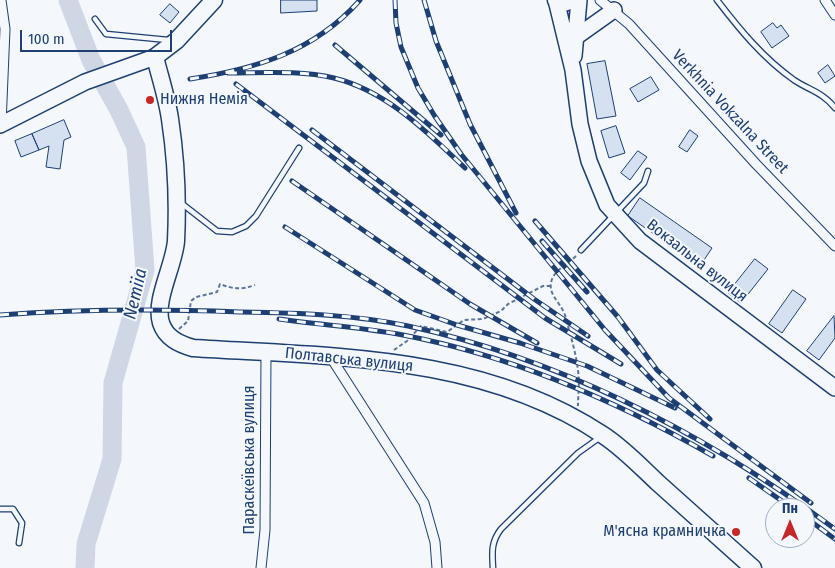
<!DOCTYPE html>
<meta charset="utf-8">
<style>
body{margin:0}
#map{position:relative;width:835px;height:568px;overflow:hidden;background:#f4f7fb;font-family:"Fira Sans Condensed",sans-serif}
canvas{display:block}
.north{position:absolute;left:765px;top:498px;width:50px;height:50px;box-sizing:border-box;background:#f4f7fb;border:1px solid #9eadc5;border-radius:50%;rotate:0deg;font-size:14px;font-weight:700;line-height:20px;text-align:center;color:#1d3f73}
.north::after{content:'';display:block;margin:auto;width:18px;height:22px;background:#c62828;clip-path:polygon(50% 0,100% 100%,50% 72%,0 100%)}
.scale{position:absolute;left:20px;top:30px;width:152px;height:22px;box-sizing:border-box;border:2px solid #1d3f73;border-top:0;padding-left:6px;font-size:15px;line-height:18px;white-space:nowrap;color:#1d3f73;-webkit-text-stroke:4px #f4f7fb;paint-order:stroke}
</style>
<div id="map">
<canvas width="835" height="568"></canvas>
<div class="north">Пн</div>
<div class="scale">100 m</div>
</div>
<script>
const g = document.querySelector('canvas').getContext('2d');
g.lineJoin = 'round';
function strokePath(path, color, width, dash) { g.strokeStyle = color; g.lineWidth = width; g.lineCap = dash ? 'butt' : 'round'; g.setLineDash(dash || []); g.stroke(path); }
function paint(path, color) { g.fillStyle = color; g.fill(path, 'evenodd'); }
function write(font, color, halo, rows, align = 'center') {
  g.font = font + ' "Fira Sans Condensed",sans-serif'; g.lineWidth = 4; g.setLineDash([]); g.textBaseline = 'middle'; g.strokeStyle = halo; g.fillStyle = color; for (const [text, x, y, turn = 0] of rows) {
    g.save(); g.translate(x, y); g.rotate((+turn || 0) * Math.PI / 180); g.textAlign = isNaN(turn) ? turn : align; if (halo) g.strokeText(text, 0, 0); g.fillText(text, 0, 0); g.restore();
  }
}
const river = new Path2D(`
 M68,0L91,60L119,110L136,147L145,270L113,383L112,459L86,544L85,568`);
const building = new Path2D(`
 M281,0H317V11L281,13Z
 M170,4L179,12L170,23L160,15Z
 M773,23L777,28L781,25L789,36L772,48L761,32Z
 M605,61L616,116L597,119L587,64Z
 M828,65L835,76L825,83L818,73Z
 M651,77L659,90L638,102L630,89Z
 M64,120L71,137L64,140L60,169L46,167L49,146L39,150L32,134Z
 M616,126L625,153L609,158L601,131Z
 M690,130L698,136L687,152L679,147Z
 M32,134L39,150L21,157L15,141Z
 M638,151L647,157L630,180L621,173Z
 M640,198L712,248L700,266L628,216Z
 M755,259L768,269L741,303L728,293Z
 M793,290L806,299L782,333L769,324Z
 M834,316L835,338L819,360L807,351Z`);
const path = new Path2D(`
 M576,256C569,263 558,268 553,277C545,293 560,301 565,315C570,334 576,352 578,371C580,382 578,395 578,406
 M179,329L188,321L191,301L196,297L217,292L220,284C233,289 242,290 255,285
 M394,350L407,341L421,326L447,332L464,320L483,319L501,311L508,304L543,286H551`);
const lane = new Path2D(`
 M717,0C740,30 763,58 794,80C809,90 824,93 835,108
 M95,19L106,34L168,40
 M181,203L217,231L232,232L246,226L256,216L299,148
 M581,250L644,183L648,171
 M0,509H13L22,523L19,543
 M493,568C492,552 491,542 501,529L578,453L599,438`);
const street = new Path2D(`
 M600,0L629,24L756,164L835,246
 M825,0L835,15
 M1,125L5,29L1,0
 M330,356L424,503L435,542L437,568
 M261,568L265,530L266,352`);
const primary = new Path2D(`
 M556,0L573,70L580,124L589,161L607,205L640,241L835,388
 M576,37L614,10
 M574,56L579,0
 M0,125L85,82L155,57`);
const highway = new Path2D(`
 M214,0L176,41L155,57C160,77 167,98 170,119C176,159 178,201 176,241C174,266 154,300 161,323C166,338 179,344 193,348C332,357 482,354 603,435C623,448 640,466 657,482C689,511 721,539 753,568
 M556,0L564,3L573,0`);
const rail = new Path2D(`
 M395,0L396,23L401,47L418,88L434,115L461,154L605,330L669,398L811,503
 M424,0L436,41L470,124L516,213
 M335,45L441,135
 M228,73C263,73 300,70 334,78C387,91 427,132 465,168
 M190,79C255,69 314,52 360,0
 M236,84L545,318L621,364
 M312,130L534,299L588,336
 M292,181L470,304L537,343
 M535,221L618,317L657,370L710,419
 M285,227L415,310L457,325L520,343L587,366L675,408
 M542,241L587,292
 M0,315C80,309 160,309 240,312C296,313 353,314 408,326C565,360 707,435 835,529
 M279,319C320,325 362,327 403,335C512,356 617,401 713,456
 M749,478L792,508
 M805,517L835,539`);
const markers = [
 [150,100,5,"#c62828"],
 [736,532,5,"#c62828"]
];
const poiNames = [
 ["Нижня Немія",160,100],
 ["М'ясна крамничка",726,532,"right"]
];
const streetNames = [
 ["Verkhnia Vokzalna Street",730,112,47],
 ["Вокзальна вулиця",697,261,38],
 ["Полтавська вулиця",349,360,6],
 ["Параскеївська вулиця",250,460,-90]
];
const waterNames = [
 ["Nemiia",136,294,-77]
];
strokePath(river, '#cfd7e4', 19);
paint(building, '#d5e0f0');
strokePath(building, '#1d3f73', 1);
strokePath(lane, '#1d3f73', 7);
strokePath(street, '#1d3f73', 11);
strokePath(primary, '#1d3f73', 18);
strokePath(highway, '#1d3f73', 19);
strokePath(path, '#5e769c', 2, [4, 2.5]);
strokePath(lane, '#f4f7fb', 4.5);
strokePath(street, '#f4f7fb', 9);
strokePath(primary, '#f4f7fb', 15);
strokePath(highway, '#f4f7fb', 16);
strokePath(rail, '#1d3f73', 5);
strokePath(rail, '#f4f7fb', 3, [9]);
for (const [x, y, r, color] of markers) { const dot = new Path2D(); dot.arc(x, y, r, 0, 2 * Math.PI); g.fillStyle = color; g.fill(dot); strokePath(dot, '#f4f7fb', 2); }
write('16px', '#1d3f73', '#f4f7fb', poiNames, 'left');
write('16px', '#1d3f73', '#f4f7fb', streetNames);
write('italic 18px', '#1d3f73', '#f4f7fb', waterNames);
</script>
